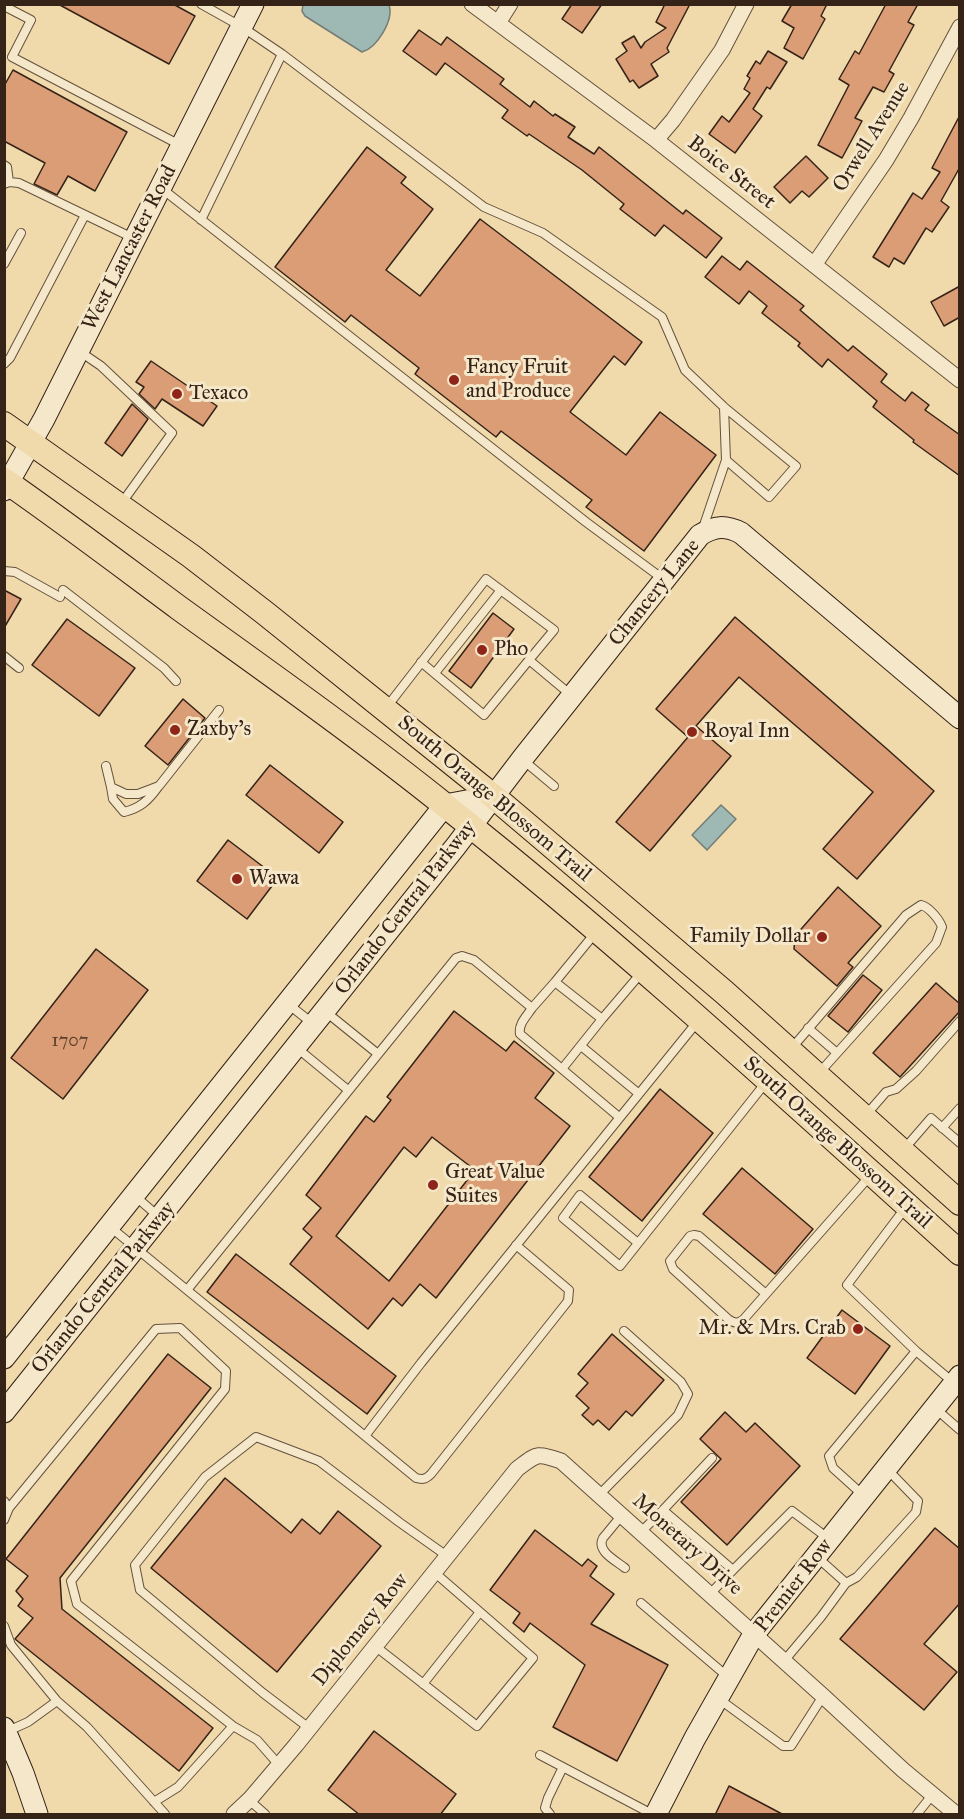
<!DOCTYPE html>
<style>
body{margin:0}
#map{position:relative;width:964px;height:1819px;overflow:hidden;background:#f0daac;font-family:"IM FELL Great Primer",serif}
canvas{display:block}
.frame{position:absolute;inset:0;border:6px solid #352318;pointer-events:none}
</style>
<div id="map">
<canvas width="964" height="1819"></canvas>
<div class="frame"></div>
</div>
<script>
const g = document.querySelector('canvas').getContext('2d');
g.lineJoin = 'round';
function paint(path, color) { g.fillStyle = color; g.fill(path, 'evenodd'); }
function strokePath(path, color, width, dash) { g.strokeStyle = color; g.lineWidth = width; g.lineCap = dash ? 'butt' : 'round'; g.setLineDash(dash || []); g.stroke(path); }
function write(font, color, halo, rows, align = 'center') {
  g.font = font + ' "IM FELL Great Primer",serif'; g.lineWidth = 6; g.setLineDash([]); g.textBaseline = 'middle'; g.strokeStyle = halo; g.fillStyle = color; for (const [text, x, y, turn = 0] of rows) {
    g.save(); g.translate(x, y); g.rotate((+turn || 0) * Math.PI / 180); g.textAlign = isNaN(turn) ? turn : align; if (halo) g.strokeText(text, 0, 0); g.fillText(text, 0, 0); g.restore();
  }
}
const water = new Path2D(`
 M303,5H389C394,20 377,48 362,52L305,16L302,11Z
 M721,805L736,819L707,850L692,835Z`);
const building = new Path2D(`
 M58,4H173L195,16L169,64Z
 M572,4H602L582,33L562,19Z
 M665,4H690L667,48L669,52L651,64L658,76L639,88L633,80L630,82L616,59L627,51L622,43L634,36L641,48L645,42L666,28L656,22Z
 M792,4H827L821,16L825,19L803,59L784,48L794,28L782,21Z
 M886,4H918L908,22L914,25L889,71L894,74L884,92L873,87L855,118L862,121L842,158L818,145L849,85L839,79L855,51L859,54Z
 M419,30L441,45L447,37L504,79L500,84L530,107L534,101L553,116L555,114L575,127L568,137L594,154L599,147L683,214L686,210L722,238L706,258L664,225L655,236L620,209L624,204L582,170L529,134L527,136L502,118L508,110L445,63L436,75L403,51Z
 M768,51L787,62L770,89L767,87L753,109L762,116L735,153L709,134L722,116L729,122L750,93L744,89L750,78L747,76L756,61L760,64Z
 M13,70L127,132L95,191L68,176L57,195L34,184L45,163L4,141V86Z
 M960,115V167L941,201L949,207L932,232L926,228L904,264L894,258L889,267L873,257L913,193L922,199L940,172L932,168Z
 M367,147L406,177L401,183L433,209L386,270L420,296L480,219L642,342L625,365L614,356L570,412L626,455L660,412L716,455L644,551L586,507L592,500L501,431L496,437L415,374L419,368L351,315L345,322L275,267Z
 M806,156L828,178L809,197L802,191L790,203L774,187Z
 M722,256L740,270L747,261L804,306L800,310L848,351L853,346L887,374L881,382L905,401L912,392L929,405L925,410L960,435V476L913,442L914,440L873,407L877,401L828,359L822,367L798,346L800,343L762,313L767,306L749,291L739,304L705,277Z
 M960,286V317L944,326L931,302Z
 M151,361L217,406L203,426L162,399L155,409L139,394L144,387L136,382Z
 M132,404L148,419L122,456L105,443Z
 M4,590L21,599L4,628Z
 M493,613L514,629L471,688L449,671Z
 M735,617L887,749L934,791L857,879L823,849L873,792L739,677L696,726L731,756L650,851L616,822L688,737L656,709Z
 M67,619L135,668L99,716L32,665Z
 M183,699L205,718L168,765L145,746Z
 M270,765L343,822L319,853L246,795Z
 M228,840L278,878L247,919L197,881Z
 M838,887L881,926L848,963L853,967L837,986L794,949L795,936Z
 M96,949L148,990L63,1099L11,1058Z
 M863,975L882,990L848,1032L828,1016Z
 M936,983L960,1004V1011L900,1077L873,1053Z
 M454,1011L506,1051L514,1041L554,1073L535,1098L570,1126L436,1298L420,1284L402,1306L393,1298L368,1329L290,1264L312,1237L303,1229L321,1208L306,1195L366,1116L374,1122L391,1100L387,1097ZM432,1137L475,1170L389,1281L336,1236L404,1147L416,1157Z
 M660,1089L713,1133L642,1221L589,1177Z
 M742,1168L813,1229L775,1274L703,1214Z
 M236,1254L396,1376L367,1414L207,1292Z
 M842,1310L890,1346L855,1394L807,1358Z
 M612,1334L664,1380L632,1416L626,1411L609,1430L598,1420L593,1425L582,1415L589,1408L576,1396L588,1383L578,1374Z
 M168,1354L211,1388L60,1578L62,1609L213,1728L179,1771L15,1639L33,1618L18,1606L23,1599L16,1591L28,1576L6,1559Z
 M725,1412L746,1432L755,1423L800,1466L727,1545L681,1502L721,1459L700,1439Z
 M225,1478L291,1533L302,1519L320,1534L338,1511L381,1546L277,1672L151,1568Z
 M935,1528L960,1549V1603L924,1644L957,1672L924,1710L840,1639Z
 M535,1530L582,1566L588,1559L597,1566L590,1576L614,1594L591,1624L668,1665L617,1761L553,1727L585,1665L530,1623L524,1632L513,1623L520,1613L490,1590Z
 M374,1731L456,1794L440,1815H360L328,1790Z
 M729,1786L784,1815H715Z`);
const lane = new Path2D(`
 M201,4L242,27L282,54L484,207L543,233L662,317L685,370L724,407L796,466L769,497L726,460
 M4,6L31,20L12,57L180,145
 M4,165L7,167L9,182
 M4,184L9,182L19,183L133,238
 M161,188L586,522L663,579
 M201,220L282,54
 M4,264L21,233
 M79,351L101,366L172,433L121,504
 M4,364L10,358L85,215
 M703,528L726,460L724,407
 M4,571L15,572L60,597
 M63,590L164,668L176,681
 M4,656L19,668
 M421,662L484,715L529,660L571,695
 M435,673L501,590
 M386,708L486,579L554,630L529,660
 M523,760L554,786
 M106,766L111,787L126,794H138L159,786L219,710
 M111,787L113,799L124,812C140,808 148,801 158,787
 M596,932L555,982L602,1019L562,1069L520,1034C518,1024 527,1016 532,1008L474,960L462,956L456,958L187,1290L365,1436L421,1363L698,1021
 M288,1004L312,1023
 M532,1008L555,982
 M326,1012L378,1054
 M602,1019L642,972
 M808,1028L837,1053
 M581,1046L638,1093
 M297,1048L348,1090
 M791,1049L906,915L921,905C929,907 939,919 942,927L936,943L820,1072
 M562,1069L619,1117
 M866,1115L886,1092L896,1089L916,1071L960,1021
 M942,1128L960,1108
 M905,1148L931,1118L960,1143
 M135,1196L158,1216
 M906,1207L847,1285L916,1351
 M109,1226L187,1290
 M638,1243L580,1195L563,1218L620,1266L767,1081
 M766,1294L699,1236L694,1235L690,1236L670,1261L673,1269L728,1319C734,1323 737,1324 743,1320L869,1177
 M936,1409L960,1430
 M365,1436L416,1478C423,1480 426,1479 431,1474L568,1301L569,1290L516,1245
 M599,1495L678,1415L688,1394L681,1382L624,1331
 M864,1496L833,1468L829,1456L916,1351L954,1383
 M4,1501L9,1508L4,1520
 M9,1508L156,1329L180,1328L226,1371L225,1389L71,1581L77,1604L233,1726L257,1740L279,1765
 M663,1510L712,1458
 M622,1515L603,1538C596,1551 615,1560 625,1568
 M641,1532L663,1510L733,1570L710,1594
 M818,1558L846,1583L857,1577L916,1512L918,1501L888,1470
 M733,1570L792,1511L829,1539
 M641,1603L728,1677
 M4,1626L11,1645L57,1701L87,1727L165,1814
 M375,1646L477,1726L533,1658L434,1572
 M784,1661L821,1617L846,1583
 M423,1684L480,1612
 M719,1699L783,1746H791L823,1696
 M309,1728L263,1693L140,1590L135,1565L205,1477L256,1437L319,1461L399,1522L447,1556
 M8,1731L28,1722L57,1701
 M540,1755L652,1814
 M249,1800L265,1814
 M154,1802L178,1787L233,1726
 M550,1814L545,1808L548,1798L563,1767
 M917,1814L933,1794`);
const street = new Path2D(`
 M472,4L656,140L960,380
 M498,23L510,4
 M656,140L673,120L722,50L746,4
 M814,265L886,160L911,118L960,27
 M234,1814L250,1799L296,1745L517,1469C537,1454 536,1452 561,1461L823,1696L903,1770L956,1814`);
const secondary = new Path2D(`
 M4,490L44,419L253,4
 M4,1358L445,805L493,796
 M4,1412L456,846L522,759L700,535C715,526 725,525 741,533L960,718
 M4,1728L23,1773L37,1814
 M656,1814L695,1738L754,1634L960,1376`);
const primary = new Path2D(`
 M4,424L191,556L265,613L493,796L724,992L960,1203
 M4,480C63,521 121,565 179,608C269,673 360,737 447,807C624,947 791,1101 960,1253`);
const markers = [
 [454,380,6,"#8f2418"],
 [177,394,6,"#8f2418"],
 [482,650,6,"#8f2418"],
 [175,730,6,"#8f2418"],
 [692,732,6,"#8f2418"],
 [237,879,6,"#8f2418"],
 [822,937,6,"#8f2418"],
 [433,1185,6,"#8f2418"],
 [858,1329,6,"#8f2418"]
];
const numberNames = [
 ["1707",70,1042]
];
const streetNames = [
 ["Orwell Avenue",872,137,-58],
 ["Boice Street",731,173,38],
 ["West Lancaster Road",130,248,-63],
 ["Chancery Lane",655,593,-51],
 ["South Orange Blossom Trail",494,799,40],
 ["Orlando Central Parkway",406,908,-52],
 ["South Orange Blossom Trail",837,1143,42],
 ["Orlando Central Parkway",104,1288,-51],
 ["Monetary Drive",687,1545,42],
 ["Premier Row",794,1586,-52],
 ["Diplomacy Row",361,1630,-51]
];
const poiNames = [
 ["Fancy Fruit",466,368],
 ["and Produce",466,392],
 ["Texaco",189,394],
 ["Pho",494,650],
 ["Zaxby's",187,730],
 ["Royal Inn",704,732],
 ["Wawa",249,879],
 ["Family Dollar",810,937,"right"],
 ["Great Value",445,1173],
 ["Suites",445,1197],
 ["Mr. & Mrs. Crab",846,1329,"right"]
];
paint(water, '#9eb8b4');
strokePath(water, '#747c76', 1.5);
paint(building, '#db9d75');
strokePath(building, '#352318', 1.5);
strokePath(lane, '#64513d', 10);
strokePath(street, '#64513d', 17);
strokePath(secondary, '#352318', 23);
strokePath(primary, '#352318', 26);
strokePath(lane, '#f5e7c9', 8);
strokePath(street, '#f5e7c9', 15);
strokePath(secondary, '#f5e7c9', 21);
strokePath(primary, '#f0daac', 24);
for (const [x, y, r, color] of markers) { const dot = new Path2D(); dot.arc(x, y, r, 0, 2 * Math.PI); g.fillStyle = color; g.fill(dot); strokePath(dot, '#f5e7c9', 2); }
write('18px', '#5e422f', null, numberNames);
write('21px', '#352318', '#f5e7c9', streetNames);
write('21px', '#352318', '#f5e7c9', poiNames, 'left');
</script>
